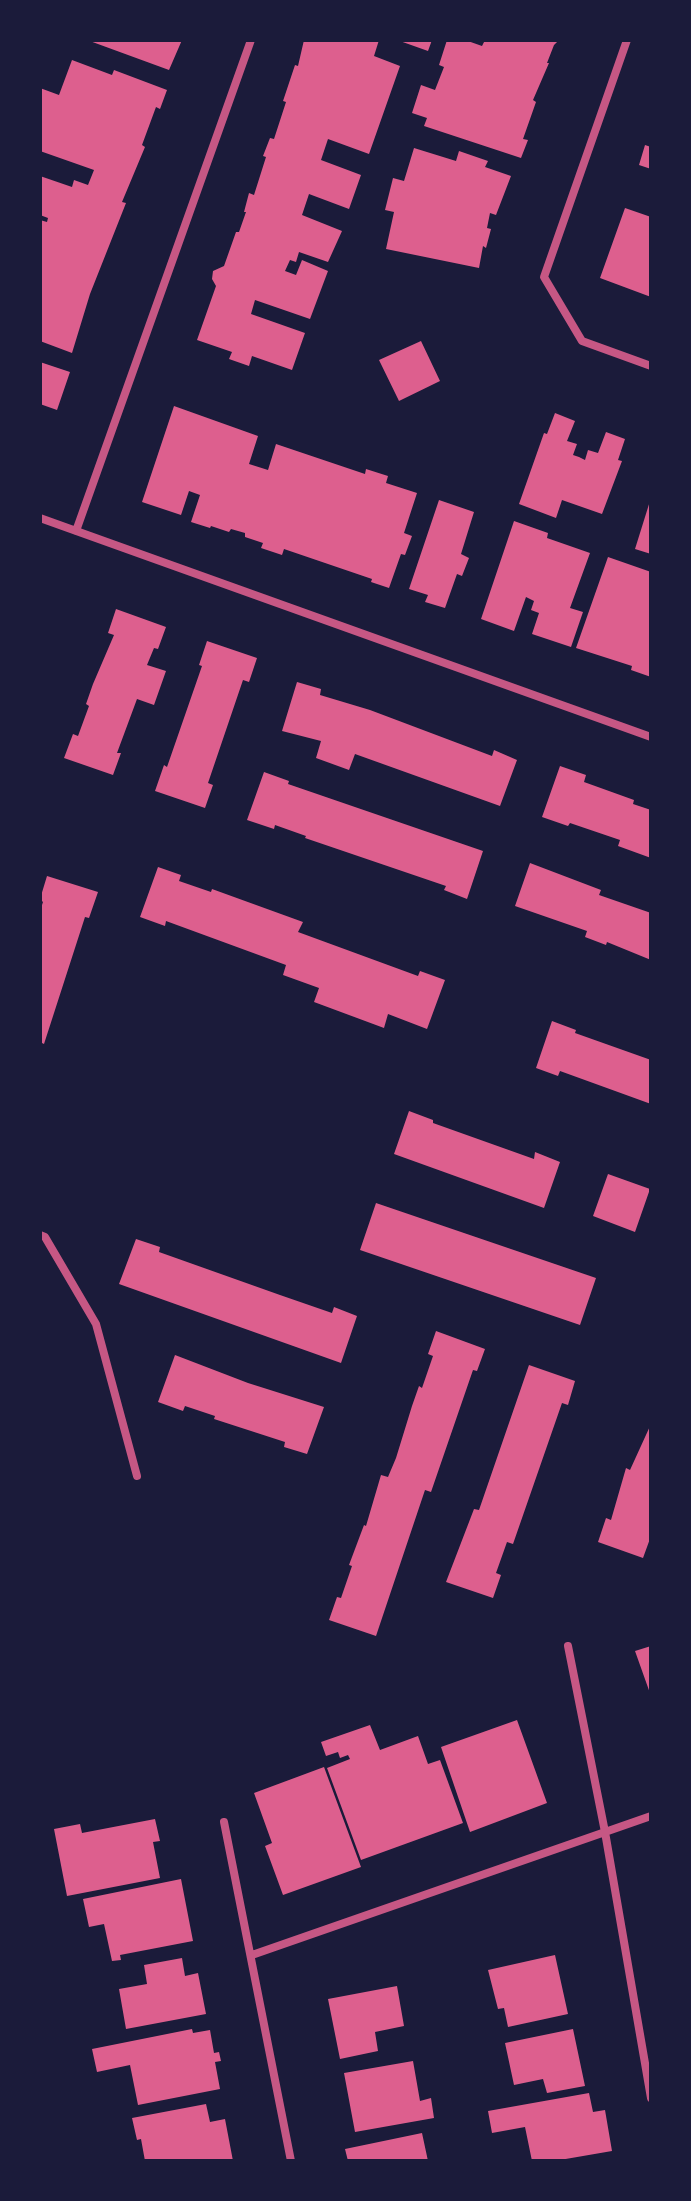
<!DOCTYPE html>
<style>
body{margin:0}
#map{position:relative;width:691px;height:2201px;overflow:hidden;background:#1b1b3a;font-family:"Alegreya Sans",sans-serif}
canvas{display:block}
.frame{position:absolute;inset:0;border:42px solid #1b1b3a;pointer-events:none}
</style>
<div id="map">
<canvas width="691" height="2201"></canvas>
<div class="frame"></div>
</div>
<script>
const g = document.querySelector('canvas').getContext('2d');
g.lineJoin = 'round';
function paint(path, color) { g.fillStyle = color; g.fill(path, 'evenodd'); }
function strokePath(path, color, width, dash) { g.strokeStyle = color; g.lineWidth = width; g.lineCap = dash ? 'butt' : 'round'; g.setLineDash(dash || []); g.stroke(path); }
const building = new Path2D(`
 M87,40H182L169,70Z
 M304,40H379L374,56L400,66L369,154L328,139L321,160L361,175L349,209L309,194L302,215L342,231L328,262L299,252L296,262L290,260L285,271L296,275L302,260L328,271L310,319L255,300L251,314L305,333L292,370L252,356L249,366L229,359L232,352L197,340L216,286L212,279L213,271L224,266L236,232H239L246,212H244L249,193L254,195L266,157L263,156L270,138L274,139L286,102L283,101L295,65L298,66Z
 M397,40H432L428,51Z
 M447,40H465L482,46L485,40H559L554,45L547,63H549L533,100L536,102L523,139L528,140L521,158L424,126L427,118L412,113L421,85L435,90L444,67L439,65Z
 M72,60L112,75L114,70L167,90L160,109L156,107L142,145L145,147L122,202L126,203L90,294L72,353L40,341V220L47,222L48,218L40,215V176L72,187L74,180L88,185L94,170L40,151V88L59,95Z
 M645,145L651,147V169L639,165Z
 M414,148L456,161L459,151L488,161L485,167L511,176L496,215L490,213L487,228L491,229L486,248L483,246L479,268L386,249L394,212L385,210L393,178L404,181Z
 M625,208L651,217V297L600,278Z
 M421,341L440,381L399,401L379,360Z
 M40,362L70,372L57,410L40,404Z
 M174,406L258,436L249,464L268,470L276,444L365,474L366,469L388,476L386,483L417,493L404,533L412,536L405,555L401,554L389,588L371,582L372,579L284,549L282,555L261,548L263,543L245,537V533L231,529L229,532L211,526L210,528L191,522L200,495L189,491L181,515L142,502Z
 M555,413L575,421L567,441L577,444L573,455L579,457L585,460L588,450L598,453L606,432L625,439L618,460L622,461L602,514L562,500L556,518L519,504L544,433L547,434Z
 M439,500L474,512L461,554L469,558L462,576L457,574L445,608L425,602L428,595L409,589Z
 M650,501H651V554L635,549Z
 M514,521L548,533L547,538L590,553L570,608L583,612L571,647L532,634L539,613L531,610L534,601L526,597L514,631L481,619Z
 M608,557L651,572V677L631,670L632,666L576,648Z
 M116,609L166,627L158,649L154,648L147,665L166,671L154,705L137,699L117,753H121L113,775L64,758L73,734L78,736L89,706L86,704L93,684L114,635L108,633Z
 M207,641L257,658L249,682L243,680L208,783L213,785L205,808L155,791L164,765L167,767L202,666L199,665Z
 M297,682L321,689L320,695L370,710L492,756L494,750L517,760L500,806L355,754L349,770L316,758L321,741L282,731Z
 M560,766L586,775L584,782L634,800L633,804L651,810V858L618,846L620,840L570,823L568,826L542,817Z
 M264,772L289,781L288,784L483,851L467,899L444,890L446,886L305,838L306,836L275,825L274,829L247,820Z
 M530,863L601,890L599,895L651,913V960L607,942L606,945L585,937L587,931L515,906Z
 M158,867L181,875L179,881L211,892L212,889L303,922L298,932L418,976L420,971L445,980L427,1029L388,1014L384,1028L314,1002L319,988L283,975L286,965L166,921L165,926L140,917Z
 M47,876L98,892L89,918L85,917L44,1044L40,1042V911L43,902L40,899Z
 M552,1021L576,1030L575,1033L651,1060V1104L560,1071L558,1076L536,1068Z
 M409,1111L433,1120V1123L534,1159L535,1152L560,1162L544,1208L394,1154Z
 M608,1174L650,1189L635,1232L593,1216Z
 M376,1203L596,1278L580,1325L360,1250Z
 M136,1239L160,1247L159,1252L280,1295L332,1313L334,1307L357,1316L341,1363L119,1284Z
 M436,1331L485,1349L477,1371L473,1370L431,1492L425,1490L376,1636L329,1620L337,1597L341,1598L352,1566L349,1565L364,1525L366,1526L381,1475L388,1477L396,1458L412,1406L419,1386L422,1388L433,1356L428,1354Z
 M175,1355L248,1383L324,1407L307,1454L284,1447L285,1442L214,1419L215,1416L185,1406L183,1411L158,1402Z
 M529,1365L575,1381L568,1405L562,1403L513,1544L507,1542L496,1573L501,1575L493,1598L446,1582L474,1509L479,1510Z
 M651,1424V1536L643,1558L598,1542L606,1518L611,1520L626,1468L630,1470Z
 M651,1646V1696L635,1651Z
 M517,1720L547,1803L470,1832L441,1747Z
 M370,1725L380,1750L418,1736L428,1764L440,1760L463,1823L361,1860L327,1768L350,1759L348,1755L340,1758L338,1752L326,1756L321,1742Z
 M324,1767L361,1867L283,1895L265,1846L272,1843L254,1793Z
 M155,1819L160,1841L153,1842L160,1878L67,1896L54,1829L80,1824L82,1833Z
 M181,1879L193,1941L120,1955L121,1960L112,1961L104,1924L89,1927L83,1899Z
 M555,1955L568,2014L508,2027L504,2008L498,2009L488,1970Z
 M182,1958L185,1976L198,1973L206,2014L126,2029L119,1989L147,1984L144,1965Z
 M397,1986L404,2026L375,2032L378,2051L340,2059L328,1999Z
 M192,2029L193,2033L210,2030L214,2053L219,2052L221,2061L215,2062L220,2089L138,2105L130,2065L97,2072L92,2049Z
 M573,2029L585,2086L547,2093L543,2079L514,2085L505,2043Z
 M413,2061L420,2101L431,2098L434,2118L355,2132L344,2073Z
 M589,2093L593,2112L605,2110L612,2151L554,2161H532L525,2127L492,2133L488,2111Z
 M206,2104L210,2122L225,2119L233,2161H145L141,2139L137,2140L132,2118Z
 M422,2133L428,2161H348L345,2149Z`);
const minor = new Path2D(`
 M627,40L544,277L582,341L651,366
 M40,518L651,737
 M76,531L251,40
 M40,1235L45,1237L96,1324L137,1476
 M568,1646L605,1832L651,2098
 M224,1822L291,2161
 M252,1955L651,1816`);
paint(building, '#dd5f8e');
strokePath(minor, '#c65784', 8);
</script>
